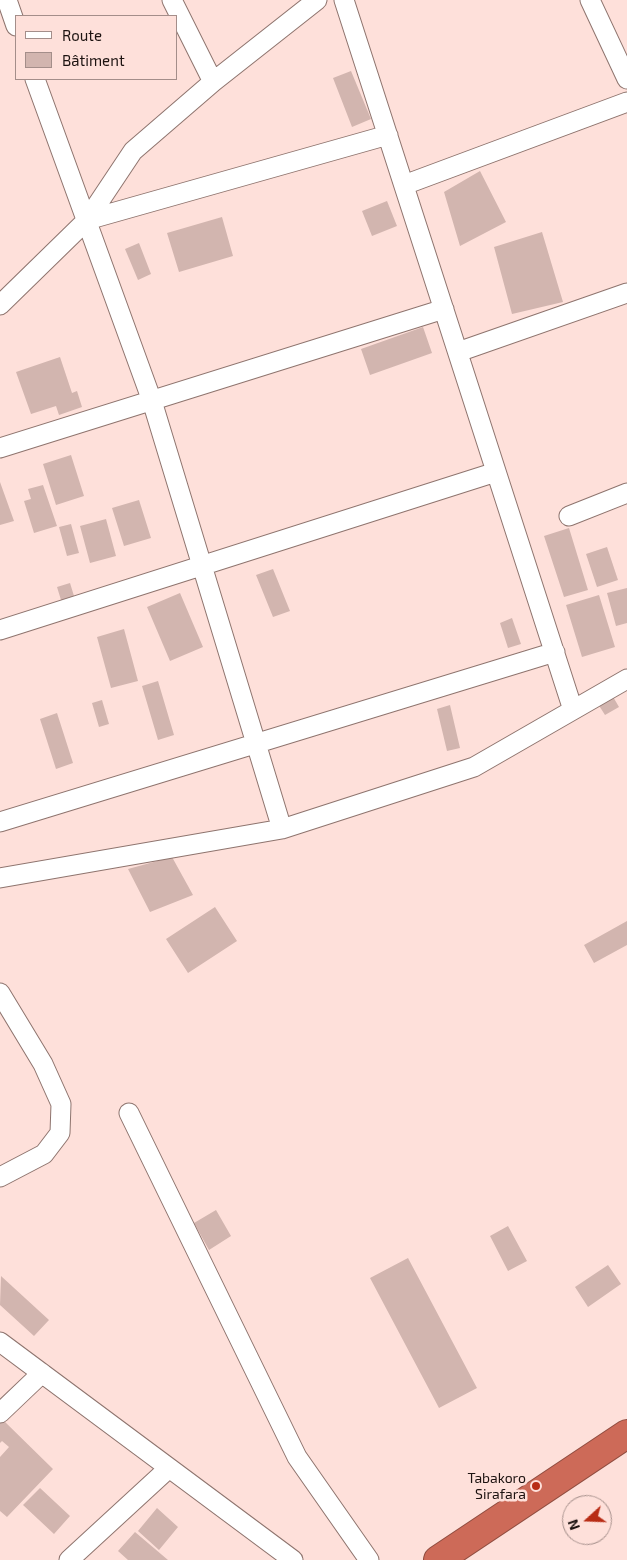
<!DOCTYPE html>
<meta charset="utf-8">
<style>
body{margin:0}
#map{position:relative;width:627px;height:1560px;overflow:hidden;background:#fee0da;font-family:"Exo 2",sans-serif}
canvas{display:block}
.legend{position:absolute;left:15px;top:15px;width:162px;height:65px;box-sizing:border-box;background:#fee0da;border:1px solid #a48e8a;margin:0;padding:6px 9px;list-style:none;font-size:15px;color:#1d1311}
.legend li{display:flex;align-items:center;gap:10px;height:25px}
.legend b{width:25px;border:1px solid #a48e8a}
.north{position:absolute;left:562px;top:1495px;width:50px;height:50px;box-sizing:border-box;background:#fee0da;border:1px solid #a48e8a;border-radius:50%;rotate:250deg;font-size:14px;font-weight:700;line-height:20px;text-align:center;color:#1d1311}
.north::after{content:'';display:block;margin:auto;width:18px;height:22px;background:#b82c15;clip-path:polygon(50% 0,100% 100%,50% 72%,0 100%)}
</style>
<div id="map">
<canvas width="627" height="1560"></canvas>
<ul class="legend">
<li><b style="height:6px;background:#fff"></b>Route</li>
<li><b style="height:14px;background:#d2b5af"></b>Bâtiment</li>
</ul>
<div class="north">N</div>
</div>
<script>
const g = document.querySelector('canvas').getContext('2d');
g.lineJoin = 'round';
function paint(path, color) { g.fillStyle = color; g.fill(path, 'evenodd'); }
function strokePath(path, color, width, dash) { g.strokeStyle = color; g.lineWidth = width; g.lineCap = dash ? 'butt' : 'round'; g.setLineDash(dash || []); g.stroke(path); }
function write(font, color, halo, rows, align = 'center') {
  g.font = font + ' "Exo 2",sans-serif'; g.lineWidth = 5; g.setLineDash([]); g.textBaseline = 'middle'; g.strokeStyle = halo; g.fillStyle = color; for (const [text, x, y, turn = 0] of rows) {
    g.save(); g.translate(x, y); g.rotate((+turn || 0) * Math.PI / 180); g.textAlign = isNaN(turn) ? turn : align; if (halo) g.strokeText(text, 0, 0); g.fillText(text, 0, 0); g.restore();
  }
}
const building = new Path2D(`
 M351,71L371,119L352,127L333,78Z
 M480,171L506,222L460,246L444,192Z
 M387,201L397,226L372,236L362,211Z
 M222,217L233,256L179,272L167,233Z
 M542,232L563,302L512,314L494,247Z
 M139,243L151,274L138,280L125,249Z
 M423,327L432,353L370,375L361,349Z
 M60,357L72,393L77,391L82,407L59,415L56,406L31,414L16,372Z
 M71,455L84,496L56,505L43,464Z
 M0,482L14,521L0,525Z
 M43,485L57,526L34,533L24,501L31,499L28,489Z
 M139,500L151,538L124,546L112,508Z
 M106,519L116,556L90,563L80,526Z
 M71,524L79,553L67,556L59,527Z
 M569,528L588,590L564,597L544,536Z
 M607,547L618,580L597,587L586,554Z
 M273,569L290,611L273,617L256,575Z
 M70,583L74,596L61,600L57,587Z
 M627,588V623L616,626L607,593Z
 M180,593L203,647L170,661L147,607Z
 M599,595L615,647L582,657L566,605Z
 M512,618L521,644L508,648L500,623Z
 M124,629L138,681L111,688L97,637Z
 M158,681L174,735L158,740L142,686Z
 M612,695L619,707L605,715L598,704Z
 M102,700L109,724L99,727L92,703Z
 M450,705L460,748L447,751L437,709Z
 M57,713L73,763L56,769L40,719Z
 M172,857L193,895L150,912L128,869Z
 M215,907L237,941L188,973L166,939Z
 M627,921V945L594,963L584,945Z
 M216,1210L231,1236L209,1250L194,1223Z
 M508,1226L527,1261L508,1271L490,1236Z
 M408,1258L477,1388L439,1408L370,1278Z
 M608,1265L621,1284L588,1307L575,1287Z
 M1,1276L49,1320L34,1336L0,1305Z
 M3,1420L53,1469L7,1517L0,1511V1457L9,1447L2,1441L0,1443V1423Z
 M40,1488L70,1516L54,1534L23,1505Z
 M157,1508L178,1527L159,1550L138,1531Z
 M135,1532L168,1560H128L118,1551Z`);
const street = new Path2D(`
 M7,0L16,26
 M172,0L213,82
 M344,0L573,710
 M590,0L627,79
 M35,79L152,401L282,829
 M404,185L627,102
 M87,220L388,135
 M0,305L87,220L133,151L213,82L317,0
 M458,352L627,293
 M0,448L444,309
 M569,516L627,493
 M0,630L496,472
 M0,822L555,652
 M0,878L282,829L474,767L627,679
 M0,993L43,1064L61,1104L60,1133L44,1154L0,1177
 M129,1113L297,1457L369,1560
 M0,1342L293,1560
 M0,1413L42,1373
 M69,1560L169,1468`);
const highway = new Path2D(`
 M438,1560L627,1434`);
const markers = [
 [536,1486,5,"#b82c15"]
];
const poiNames = [
 ["Tabakoro",526,1478],
 ["Sirafara",526,1494]
];
paint(building, '#d2b5af');
strokePath(street, '#8e746e', 21);
strokePath(highway, '#8f4c3f', 30);
strokePath(street, '#fff', 19);
strokePath(highway, '#cd6a58', 28);
for (const [x, y, r, color] of markers) { const dot = new Path2D(); dot.arc(x, y, r, 0, 2 * Math.PI); g.fillStyle = color; g.fill(dot); strokePath(dot, '#fee0da', 2); }
write('14px', '#1d1311', '#fee0da', poiNames, 'right');
</script>
